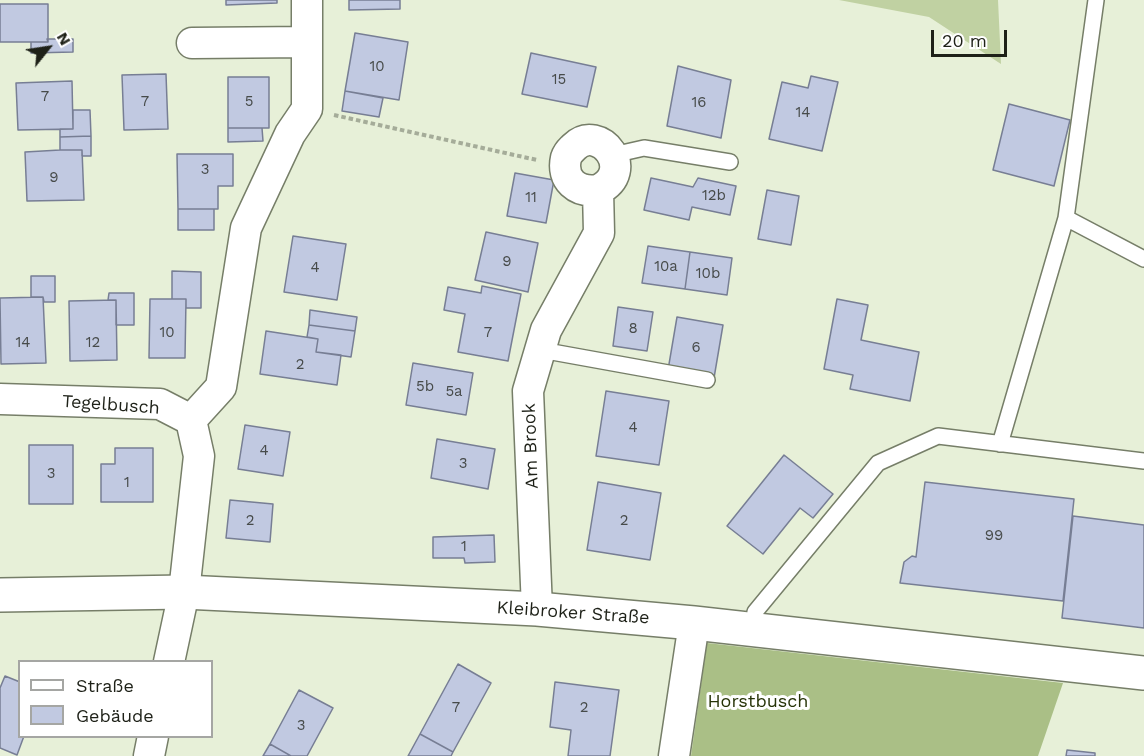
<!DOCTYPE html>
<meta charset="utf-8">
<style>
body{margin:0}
#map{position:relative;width:1144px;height:756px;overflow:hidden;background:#e7f0d8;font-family:"Work Sans",sans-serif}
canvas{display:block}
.legend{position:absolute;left:18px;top:660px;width:195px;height:78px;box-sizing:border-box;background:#fff;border:2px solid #a5a6a3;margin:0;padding:8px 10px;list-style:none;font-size:18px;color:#1e2118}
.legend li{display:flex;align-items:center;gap:12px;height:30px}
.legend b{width:30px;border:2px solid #a5a6a3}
.north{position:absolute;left:18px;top:18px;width:60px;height:60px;-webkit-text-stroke:4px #fff;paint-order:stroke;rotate:60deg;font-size:16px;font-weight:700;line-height:24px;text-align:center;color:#1e2118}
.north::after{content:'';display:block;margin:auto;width:21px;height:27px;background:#1e2118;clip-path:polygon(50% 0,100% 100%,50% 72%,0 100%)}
.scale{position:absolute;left:931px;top:30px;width:76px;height:27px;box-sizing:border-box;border:3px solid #1e2118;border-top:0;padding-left:8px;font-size:18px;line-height:21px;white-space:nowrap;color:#1e2118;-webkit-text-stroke:4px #fff;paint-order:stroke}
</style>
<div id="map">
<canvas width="1144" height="756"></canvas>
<ul class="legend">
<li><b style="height:8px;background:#fff"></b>Straße</li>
<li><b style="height:16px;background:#c1c9e1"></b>Gebäude</li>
</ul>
<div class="north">N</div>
<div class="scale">20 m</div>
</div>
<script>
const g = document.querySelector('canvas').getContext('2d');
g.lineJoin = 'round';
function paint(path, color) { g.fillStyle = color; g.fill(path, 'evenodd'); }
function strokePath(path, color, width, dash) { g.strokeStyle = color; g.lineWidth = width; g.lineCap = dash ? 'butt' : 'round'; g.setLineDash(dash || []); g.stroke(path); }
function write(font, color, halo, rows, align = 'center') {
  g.font = font + ' "Work Sans",sans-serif'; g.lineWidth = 6; g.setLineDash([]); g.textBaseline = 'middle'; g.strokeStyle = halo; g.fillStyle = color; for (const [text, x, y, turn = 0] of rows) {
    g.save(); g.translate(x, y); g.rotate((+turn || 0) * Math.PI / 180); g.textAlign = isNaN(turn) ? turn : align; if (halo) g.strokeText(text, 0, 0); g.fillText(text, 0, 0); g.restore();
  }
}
const green = new Path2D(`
 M839,0H998L1001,64L929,17Z`);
const forest = new Path2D(`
 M707,643L1063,683L1038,756H691Z`);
const building = new Path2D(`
 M226,0H277V3L226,5Z
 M349,0H400V9L349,10Z
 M0,4H48V42H0Z
 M355,33L408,42L399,100L345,91Z
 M47,39H73V52L31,53V42H48Z
 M531,53L596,67L587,107L522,94Z
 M678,66L731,80L721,138L667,126Z
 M166,74L168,129L124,130L122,75Z
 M811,76L838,82L822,151L769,139L782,82L808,88Z
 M228,77H269V128H228Z
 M72,81L73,129L18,130L16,83Z
 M345,91L383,98L379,117L342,111Z
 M1009,104L1070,120L1054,186L993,170Z
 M73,110H90L91,136L60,137V129H73Z
 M228,128H262L263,141L228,142Z
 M91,136V156H82V150H60V137Z
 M60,150H82L84,200L27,201L25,152Z
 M177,154H233V186H218V209H178Z
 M515,173L554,180L546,223L507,216Z
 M651,178L693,187L698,178L736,186L730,215L692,207L689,220L644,210Z
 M767,190L799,196L791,245L758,239Z
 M178,209H214V230H178Z
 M486,232L538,243L528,292L475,280Z
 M293,236L346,244L337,300L284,292Z
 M648,246L690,252L685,289L642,283Z
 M690,252L732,258L727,295L685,289Z
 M172,271L201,272V308H186V299H172Z
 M31,276H55V302H44L43,297H31Z
 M482,286L521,294L508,361L458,352L465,314L444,310L448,287L481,293Z
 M109,293H134V325H116V300H108Z
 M43,297L46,363L1,364L0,298Z
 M150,299H186L185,358H149Z
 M837,299L868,305L861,340L919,352L910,401L850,389L853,375L824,369Z
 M116,300L117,360L70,361L69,301Z
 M618,307L653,312L647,351L613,346Z
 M310,310L357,317L355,331L309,325Z
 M677,317L723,325L714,378L668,370Z
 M309,325L355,331L351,357L316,352L318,339L307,337Z
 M266,331L318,339L316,352L341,355L337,385L260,374Z
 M413,363L473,373L466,415L406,405Z
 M606,391L669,401L659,465L596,456Z
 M245,425L290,432L283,476L238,469Z
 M437,439L495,449L488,489L431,478Z
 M29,445H73V504H29Z
 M115,448H153V502H101V464H115Z
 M784,455L833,494L813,518L800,508L763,554L727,526Z
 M598,482L661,493L650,560L587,550Z
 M925,482L1074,499L1063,601L900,583L904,562L912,556L916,557Z
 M230,500L273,504L270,542L226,538Z
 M1073,516L1144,525V628L1062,618Z
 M494,535L495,562L465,563L464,558H433V537Z
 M458,664L491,683L453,752L420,734Z
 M5,676L20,682V736H24L17,755L0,748V688Z
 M555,682L619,690L610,756H568L571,730L550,727Z
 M299,690L333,708L307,756H291L270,744Z
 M420,734L453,752L451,756H408Z
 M270,744L291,756H263Z
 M1067,750L1095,753V756H1066Z`);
const path = new Path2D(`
 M334,115L537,160`);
const service = new Path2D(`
 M613,155L644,148L730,162
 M1066,218L1144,259
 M541,350L707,380
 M1000,444L1066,218L1096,0
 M753,629L755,612L878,463L938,436L1144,461`);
const minor = new Path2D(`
 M192,43L307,42
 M0,399L160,404L191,420L199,456L184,592L169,662
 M191,420L221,387L246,228L290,134L307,109V0
 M537,609L528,391L546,330L599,233L598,190C577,193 561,180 566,158C568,152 570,151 574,147C599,122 638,171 598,190
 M149,756L153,736
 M674,756L694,623`);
const tertiary = new Path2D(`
 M0,595L184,592L537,609L694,623L1144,673`);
const numberNames = [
 ["10",377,67],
 ["15",559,80],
 ["7",45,97],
 ["7",145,102],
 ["5",249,102],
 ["16",699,103],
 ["14",803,113],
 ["3",205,170],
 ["9",54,178],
 ["12b",714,196],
 ["11",531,198],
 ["9",507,262],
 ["10a",666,267],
 ["4",315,268],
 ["10b",708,274],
 ["8",633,329],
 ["10",167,333],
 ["7",488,333],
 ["14",23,343],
 ["12",93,343],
 ["6",696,348],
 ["2",300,365],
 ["5b",425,387],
 ["5a",454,392],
 ["4",633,428],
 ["4",264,451],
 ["3",463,464],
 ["3",51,474],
 ["1",127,483],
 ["2",250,521],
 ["2",624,521],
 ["99",994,536],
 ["1",464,547],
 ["7",456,708],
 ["2",584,708],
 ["3",301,726]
];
const streetNames = [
 ["Tegelbusch",111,405,4],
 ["Am Brook",531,446,-92],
 ["Kleibroker Straße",573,613,4]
];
const parkNames = [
 ["Horstbusch",758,702]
];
paint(green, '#c0d1a2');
paint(forest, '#aabf86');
paint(building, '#c1c9e1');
strokePath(building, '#777e94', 1.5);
strokePath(service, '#767e68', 18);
strokePath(minor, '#767e68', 33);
strokePath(tertiary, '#767e68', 36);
strokePath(path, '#a5ac99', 4, [4.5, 3]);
strokePath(service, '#fff', 15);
strokePath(minor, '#fff', 30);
strokePath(tertiary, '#fff', 33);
write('15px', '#474b4a', null, numberNames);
write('18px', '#1e2118', '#fff', streetNames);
write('18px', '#263307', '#fff', parkNames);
</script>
